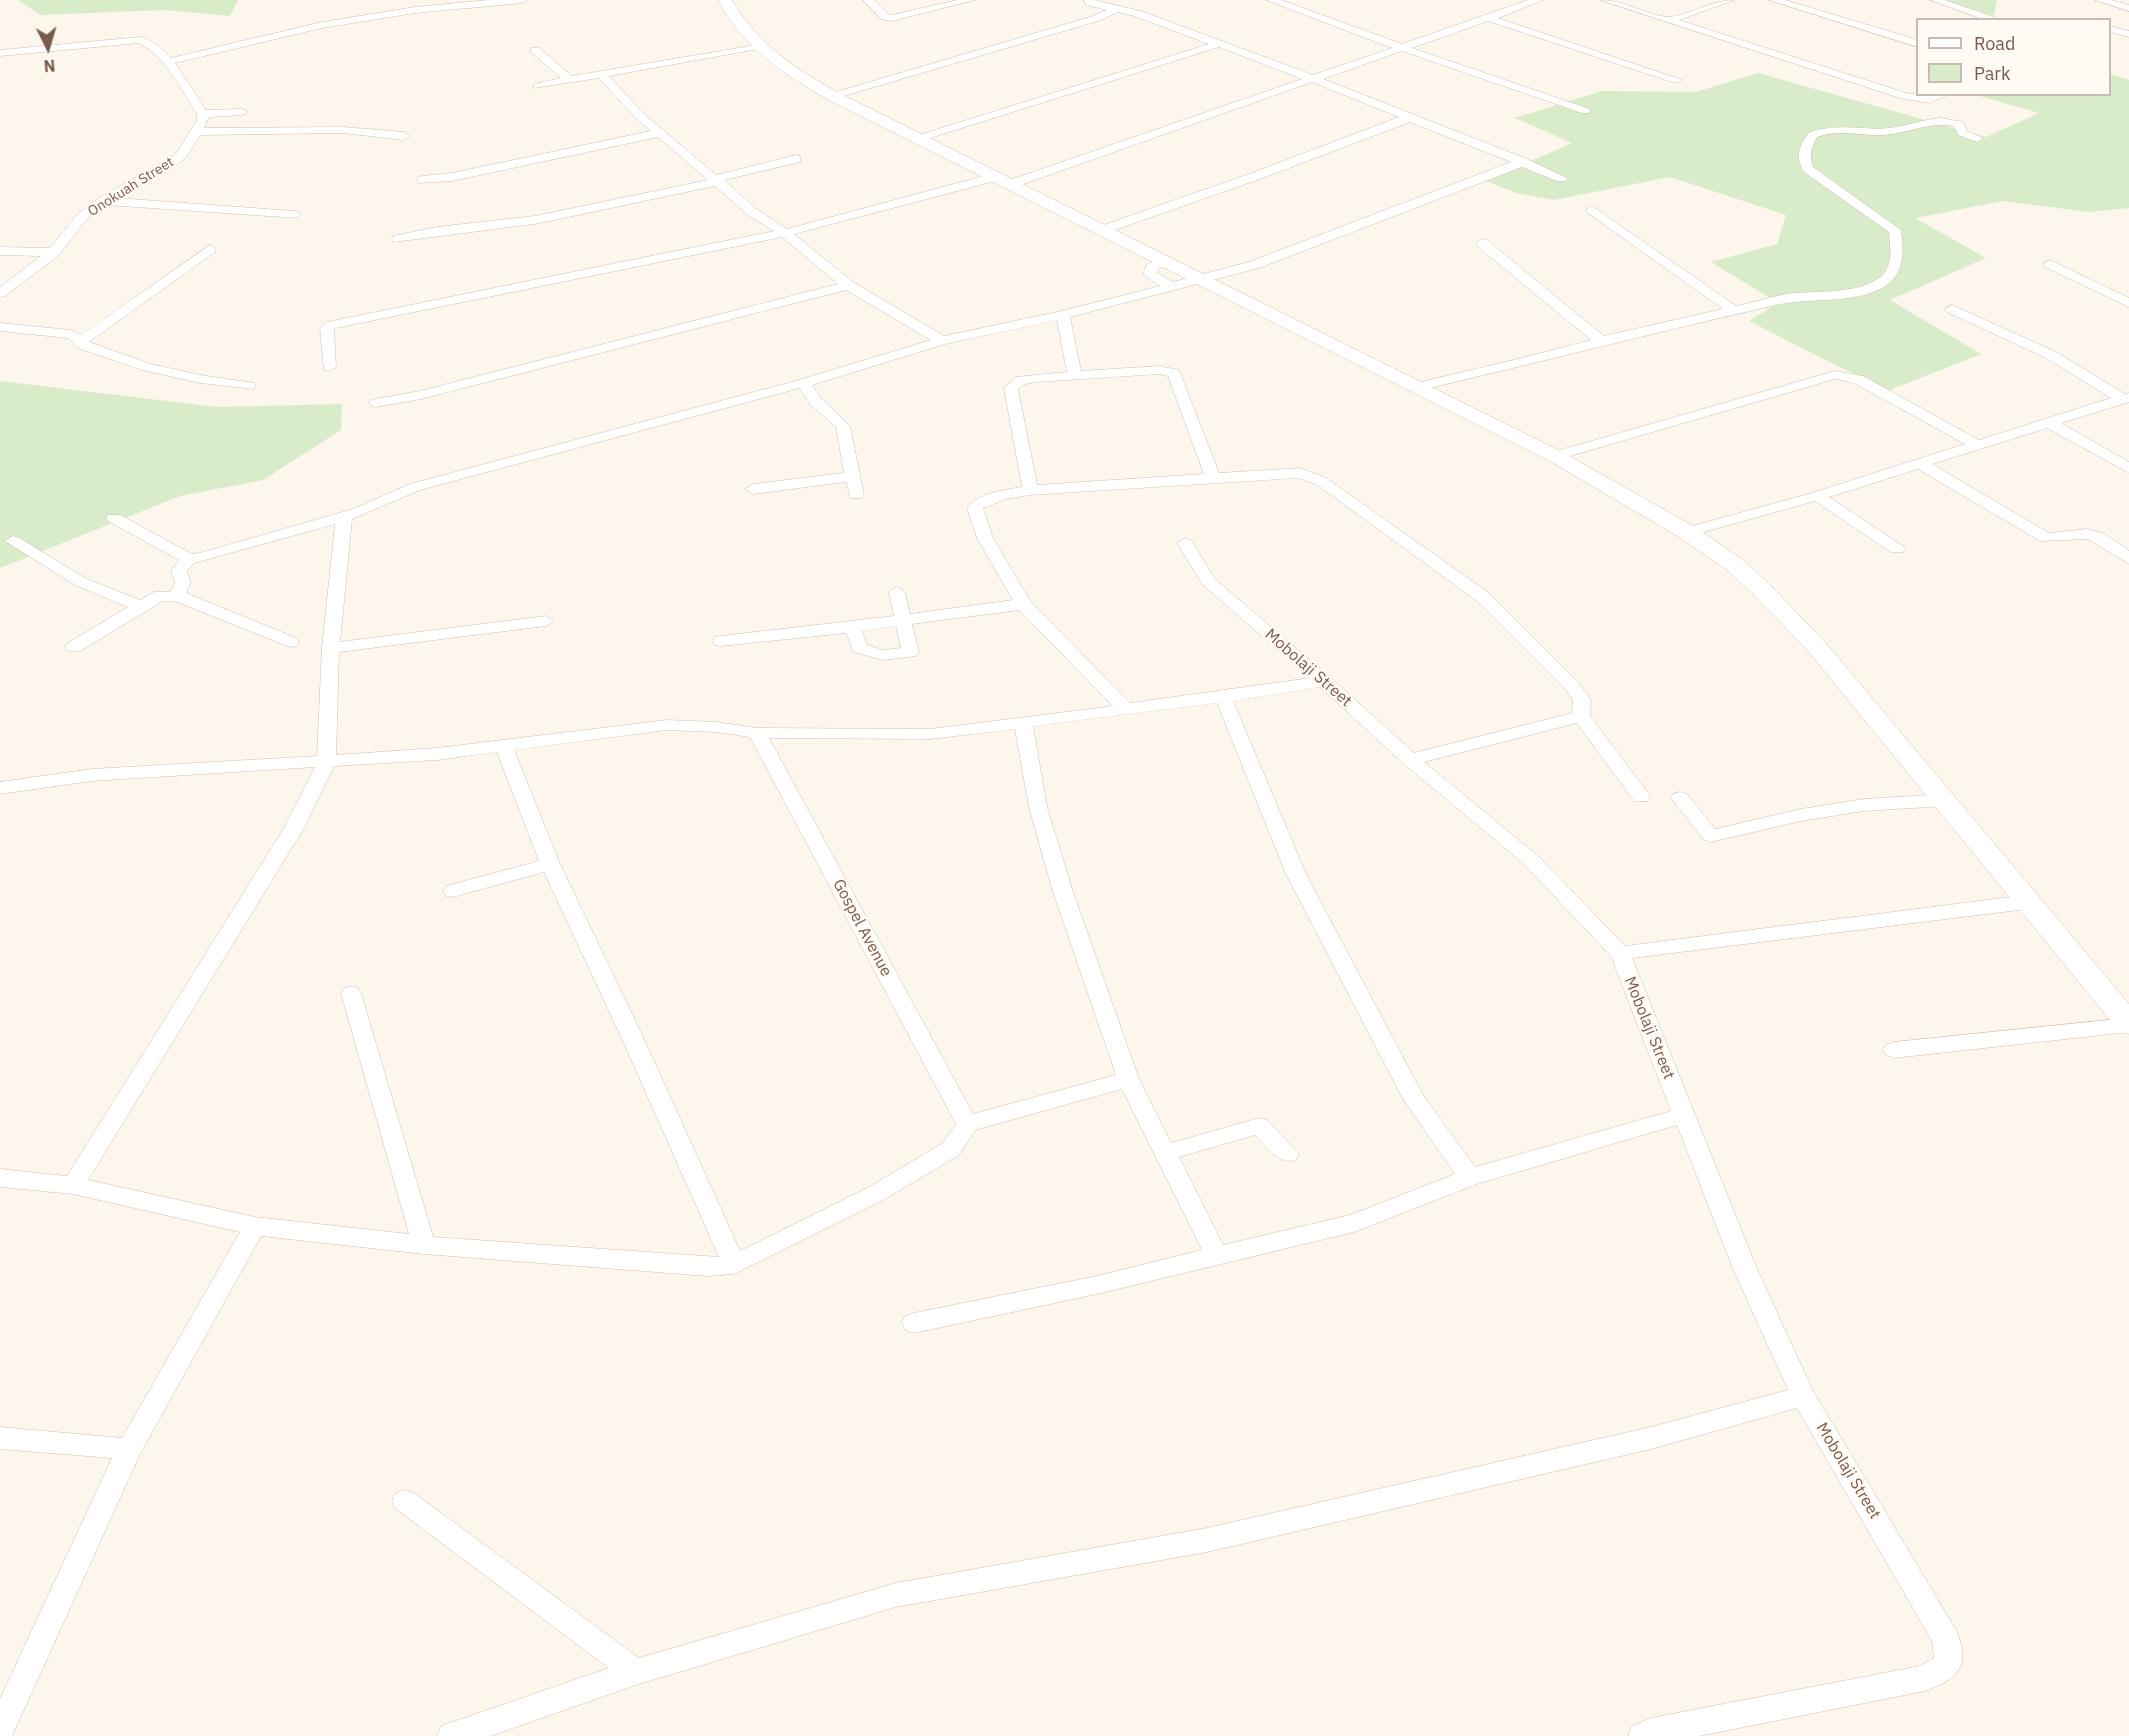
<!DOCTYPE html>
<style>
body{margin:0}
#map{position:relative;width:2129px;height:1736px;overflow:hidden;background:#fdf6ec;font-family:"IBM Plex Sans",sans-serif}
canvas{display:block}
.legend{position:absolute;left:1916px;top:18px;width:195px;height:78px;box-sizing:border-box;background:#fffaf3;border:2px solid #cabbb1;margin:0;padding:8px 10px;list-style:none;font-size:18px;color:#7a5c4d}
.legend li{display:flex;align-items:center;gap:12px;height:30px}
.legend b{width:30px;border:2px solid #cabbb1}
.north{position:absolute;left:18px;top:18px;width:60px;height:60px;-webkit-text-stroke:4px #fffaf3;paint-order:stroke;rotate:175deg;font-size:16px;font-weight:700;line-height:24px;text-align:center;color:#7a5c4d}
.north::after{content:'';display:block;margin:auto;width:21px;height:27px;background:#7a5c4d;clip-path:polygon(50% 0,100% 100%,50% 72%,0 100%)}
</style>
<div id="map">
<canvas width="2129" height="1736"></canvas>
<ul class="legend">
<li><b style="height:8px;background:#fff"></b>Road</li>
<li><b style="height:16px;background:#d8ecc9"></b>Park</li>
</ul>
<div class="north">N</div>
</div>
<script>
const g = document.querySelector('canvas').getContext('2d');
g.lineJoin = 'round';
function paint(path, color) { g.fillStyle = color; g.fill(path, 'evenodd'); }
function strokePath(path, color, width, dash) { g.strokeStyle = color; g.lineWidth = width; g.lineCap = dash ? 'butt' : 'round'; g.setLineDash(dash || []); g.stroke(path); }
function write(font, color, halo, rows, align = 'center') {
  g.font = font + ' "IBM Plex Sans",sans-serif'; g.lineWidth = 4.5; g.setLineDash([]); g.textBaseline = 'middle'; g.strokeStyle = halo; g.fillStyle = color; for (const [text, x, y, turn = 0] of rows) {
    g.save(); g.translate(x, y); g.rotate((+turn || 0) * Math.PI / 180); g.textAlign = isNaN(turn) ? turn : align; if (halo) g.strokeText(text, 0, 0); g.fillText(text, 0, 0); g.restore();
  }
}
const green = new Path2D(`
 M18,0H238L230,16L164,10L40,15Z
 M1943,0H1997L1994,16Z
 M1758,73L1986,137L2039,113L1976,95L2110,94V74L2129,80V208L2089,212L2003,201L1915,218L1986,258L1890,300L1981,354L1887,391L1749,321L1778,303L1711,262L1777,244L1786,215L1670,177L1554,200L1516,193L1486,181L1572,143L1515,118L1602,91L1696,92Z
 M0,381L217,407L342,404L341,430L263,480L180,496L0,568Z`);
const street = new Path2D(`
 M489,0H527L522,3L415,13L322,28L175,63L206,110L242,109L248,112L242,115L209,117L204,128L343,127L404,132L410,136L404,140L343,133L200,135L187,156L177,165L117,198L294,211L298,212L300,215L298,218L106,205L86,220L59,255L5,296L0,297V287L41,256L0,255V247L50,248L78,214L99,198L169,159L178,151L197,120V114C180,88 167,58 139,43L0,56V50L141,37L155,43L171,58L322,22L415,7Z
 M863,0H874L888,14L892,15L957,0H975L892,21L881,19Z
 M1084,0H1094L1141,11L1313,75L1392,48L1266,0H1281L1402,44L1528,0H1543L1498,18L1682,80L1676,83L1672,82L1488,21L1412,48L1590,109V113H1582L1402,51L1323,79L1527,159L1567,178L1565,181H1557L1522,167L1259,268L1070,317L1081,371L1159,366L1179,370L1219,473L1300,468L1326,478L1489,593L1578,682L1591,700L1590,716L1648,793L1650,797L1648,801H1634L1577,723L1424,762L1537,855L1625,946L2027,895L2034,897L2037,902L2034,907L2027,909L1632,958L1757,1269L1813,1391L1956,1630C1972,1666 1958,1679 1925,1691L1699,1736H1628L1632,1726L1651,1718L1920,1666L1934,1658L1932,1641L1797,1408L1651,1449L1207,1552L896,1607L636,1685L490,1736H437L441,1726L609,1668L396,1509L392,1501L396,1493L405,1490L414,1493L639,1658L896,1583L1207,1528L1651,1427L1788,1390L1733,1269L1677,1125L1477,1184L1354,1232L1097,1294L914,1333L905,1330L902,1323L905,1316L914,1313L1097,1276L1202,1250L1122,1089L975,1130L959,1155L885,1199L734,1274L707,1276L424,1254L261,1236L140,1454L12,1736H0V1699L112,1458L0,1449V1427L122,1438L240,1232L73,1194L0,1187V1169L67,1176L284,828L315,767L92,781L0,794V782L92,769L317,756L322,648L335,524L194,563L187,571L191,582L186,593L296,638L299,642L296,646L290,647L177,602L163,601L80,651H68L65,647L68,643L128,607L75,585L5,541L13,536L19,538L87,579L140,600L154,592H170L175,582L171,571L179,560L108,521L106,518L108,515H120L192,554L200,553L353,509L410,484L799,380L931,340L846,290L421,399L376,407L371,406L369,403L371,400L420,391L838,284L782,237L336,328L334,330L336,367L329,371L324,370L320,329L327,322L774,231L748,215L715,186L535,224L393,242L392,239L393,236L437,227L535,216L708,180L658,137L452,181L418,183V177L422,176L452,173L651,131L634,116L599,78L534,88V84L561,78L531,52V48H539L572,76L762,44V48L758,49L609,76L642,112L716,175L796,155L800,156V162L724,180L756,209L787,229L991,174H999V180L794,234L853,282L944,336L1062,311L1160,286L1143,274L1147,264L1166,258L1173,262L1158,269L1157,273L1173,282L1249,262L1511,162L1410,122L1260,179L1106,233L1102,234L1096,230L1098,227L1252,173L1399,117L1312,82L1015,187H1007L1005,184L1007,181L1302,79L1219,47L924,140L920,142L914,138L916,136L1209,44L1134,16L1118,12L1098,21L837,98H829L827,96L829,94L1090,17L1107,10L1086,5ZM1057,320L1067,372L1016,377L1004,388L1022,487C1004,490 978,493 967,508L977,538L1013,600L910,614L905,592L897,587L889,592L894,616L721,636L715,637L712,641L715,645L721,646L846,633L854,652L883,660L916,656L919,652L912,624L1019,610L1113,706L930,729L757,728L716,722L667,720L437,748L336,755L339,652L546,626L554,621L546,616L340,642L352,519L420,490L800,388L810,404L836,427L844,473L753,484L745,489L753,494L846,482L851,498H861L864,495L850,426L821,398L812,385L945,344ZM1159,374L1168,376L1204,474L1037,485L1018,389L1025,384L1037,382ZM1298,478L1316,484L1477,601L1566,690L1573,700L1572,713L1414,753L1330,677L1215,579L1191,540L1185,538L1177,543L1203,585L1310,678L1130,703L1030,601L993,538L983,508L1006,499L1030,495ZM896,626L901,648L884,650L867,645L862,631ZM1320,687L1404,764L1523,863L1611,956L1671,1111L1475,1167L1423,1095L1306,874L1233,701ZM1217,703L1286,874L1403,1099L1455,1174L1350,1215L1223,1245L1179,1157L1255,1135C1267,1147 1278,1165 1296,1160L1299,1154L1267,1120L1259,1118L1171,1143L1139,1079L1072,889L1047,807L1033,726ZM1015,729L1029,807L1052,889L1116,1075L973,1114L769,738L930,739ZM667,730L716,732L750,737L956,1124L943,1143L869,1187L740,1251L644,1039L560,864L514,750ZM497,752L539,861L446,886L443,891L446,896L453,897L544,872L622,1039L719,1257L433,1237L361,993L358,988L351,986L344,988L341,993L409,1234L255,1217L88,1180L304,828L334,766L437,760Z
 M1600,0C1625,0 1644,14 1667,17C1681,18 1712,0 1734,0L1679,20L1906,93L1928,96L1950,94L1929,103L1900,98Z
 M1769,0H1785L1918,40V47Z
 M1930,0H1945L2002,20H1985Z
 M2095,0H2111L2129,5V11Z
 M2110,26L2129,31V37L2110,32Z
 M1941,118L1963,122L1967,131L1983,138L1981,140L1977,142L1958,135L1954,126C1930,121 1907,134 1883,135C1861,136 1839,129 1817,137C1811,147 1809,156 1813,167L1901,230C1904,252 1905,274 1884,287C1853,305 1810,297 1776,305C1656,332 1537,363 1417,391L1410,387L1412,384L1522,358L1591,340L1477,246L1476,243L1482,239L1487,240L1604,336L1723,309L1588,213L1586,210L1592,206L1736,306C1753,303 1769,297 1786,294C1813,290 1867,296 1885,272C1893,261 1890,244 1889,232L1804,172C1795,157 1799,145 1809,133C1836,122 1862,131 1890,128C1907,126 1924,119 1941,118Z
 M210,245L216,249L215,252L89,342L151,364L200,375L254,383L256,386L254,389L200,383L142,370L78,348L68,338L0,331V323L70,330L81,335Z
 M2050,260L2129,298V307L2045,267L2043,264Z
 M1952,305L2056,352L2125,394L2129,393V402L2061,423L2129,462V473L2047,428L1932,464L2049,533L2088,529L2105,534L2129,551V564L2088,539L2040,541L1918,469L1829,497L1903,546L1905,549L1903,552H1891L1815,501L1693,535H1681L1679,532L1681,529L1812,493L1965,444L1854,383L1835,379L1560,459H1550L1547,456L1550,453L1835,371L1863,376L1979,440L2111,398L2046,358L1947,312L1945,309Z
 M1680,792L1687,794L1715,829L1801,809L1864,799L1945,794L1952,796L1954,800L1952,804L1945,806L1864,811L1801,821L1711,842L1704,840L1671,798L1673,794Z
 M2129,1018V1032L1894,1058L1886,1055L1883,1050L1886,1045L1894,1042Z`);
const secondary = new Path2D(`
 M718,0H732C757,44 796,69 839,93L1562,452L1695,527L1743,560L1769,584L1824,641L2129,1004V1034L2119,1031L1808,651L1753,594L1727,570L1679,537L1548,460L827,99C782,73 743,47 718,0Z`);
const farStreetnames = [
 ["Onokuah Street",131,187,-32]
];
const streetNames = [
 ["Mobolaji Street",1308,668,41],
 ["Gospel Avenue",862,928,62],
 ["Mobolaji Street",1649,1028,68],
 ["Mobolaji Street",1848,1471,59]
];
paint(green, '#d8ecc9');
strokePath(street, '#d1beb0', 1);
strokePath(secondary, '#d6c0b0', 1);
paint(street, '#fff');
paint(secondary, '#fff');
write('14px', '#7a5c4d', '#fffaf3', farStreetnames);
write('16px', '#7a5c4d', '#fffaf3', streetNames);
</script>
